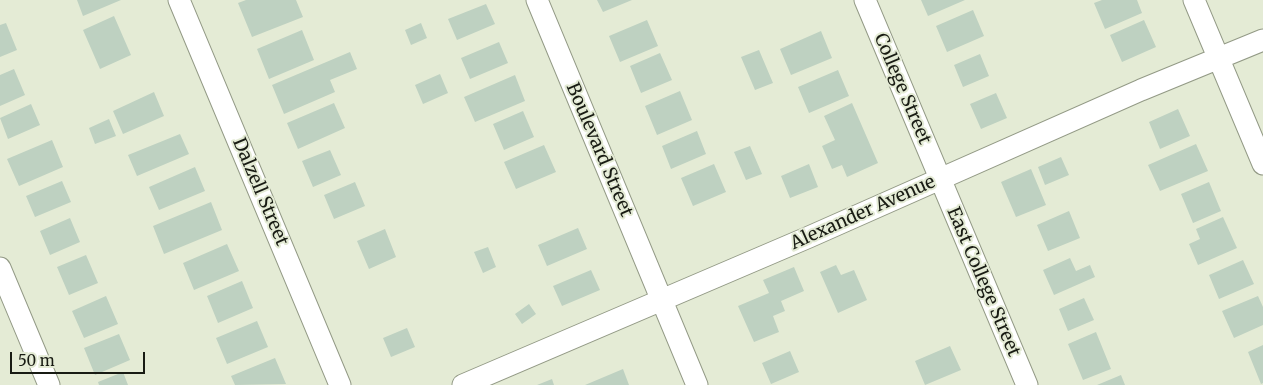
<!DOCTYPE html>
<style>
body{margin:0}
#map{position:relative;width:1263px;height:385px;overflow:hidden;background:#e4ebd5;font-family:Merriweather,serif}
canvas{display:block}
.scale{position:absolute;left:10px;top:352px;width:135px;height:22px;box-sizing:border-box;border:2px solid #181b13;border-top:0;padding-left:6px;font-size:15px;line-height:18px;white-space:nowrap;color:#181b13;-webkit-text-stroke:4px #e4ebd5;paint-order:stroke}
</style>
<div id="map">
<canvas width="1263" height="385"></canvas>
<div class="scale">50 m</div>
</div>
<script>
const g = document.querySelector('canvas').getContext('2d');
g.lineJoin = 'round';
function paint(path, color) { g.fillStyle = color; g.fill(path, 'evenodd'); }
function strokePath(path, color, width, dash) { g.strokeStyle = color; g.lineWidth = width; g.lineCap = dash ? 'butt' : 'round'; g.setLineDash(dash || []); g.stroke(path); }
function write(font, color, halo, rows, align = 'center') {
  g.font = font + ' Merriweather,serif'; g.lineWidth = 4; g.setLineDash([]); g.textBaseline = 'middle'; g.strokeStyle = halo; g.fillStyle = color; for (const [text, x, y, turn = 0] of rows) {
    g.save(); g.translate(x, y); g.rotate((+turn || 0) * Math.PI / 180); g.textAlign = isNaN(turn) ? turn : align; if (halo) g.strokeText(text, 0, 0); g.fillText(text, 0, 0); g.restore();
  }
}
const building = new Path2D(`
 M77,0H121L83,16Z
 M246,0H296L303,17L252,37L238,3Z
 M597,0H632L603,12Z
 M921,0H965L928,16Z
 M1102,0H1137L1142,13L1105,29L1094,3Z
 M486,4L495,24L457,40L448,19Z
 M973,10L984,36L947,52L936,26Z
 M114,16L131,55L100,69L83,30Z
 M647,20L658,46L620,62L609,36Z
 M1144,20L1156,47L1122,62L1110,35Z
 M6,23L17,50L0,57V25Z
 M421,23L427,38L411,45L405,30Z
 M302,30L314,60L269,79L257,49Z
 M821,31L832,58L791,75L780,49Z
 M499,42L508,63L470,79L461,58Z
 M759,50L773,83L755,90L741,57Z
 M350,52L357,69L330,80L335,92L284,114L272,85Z
 M660,53L672,80L641,93L630,66Z
 M980,54L989,76L963,87L954,65Z
 M14,69L25,95L0,106V75Z
 M838,70L849,96L809,113L798,87Z
 M440,74L448,93L423,104L415,85Z
 M515,75L525,101L475,122L464,97Z
 M680,91L692,120L657,135L645,106Z
 M154,92L164,116L123,134L113,111Z
 M996,93L1007,118L981,129L970,104Z
 M334,103L345,128L298,149L287,123Z
 M852,103L878,163L847,177L842,165L832,169L822,146L835,140L824,116Z
 M31,104L40,125L8,139L0,118Z
 M1178,109L1190,136L1160,149L1149,122Z
 M523,111L534,137L504,150L493,124Z
 M109,119L116,136L95,144L89,128Z
 M697,131L706,154L671,169L662,146Z
 M180,134L189,154L137,176L128,155Z
 M52,140L63,167L19,186L7,159Z
 M1196,144L1208,171L1160,191L1148,165Z
 M544,145L556,172L516,189L504,162Z
 M750,146L762,174L746,180L734,152Z
 M330,150L341,175L313,187L302,161Z
 M1061,157L1069,175L1045,185L1038,167Z
 M714,164L726,192L693,206L681,178Z
 M809,164L818,187L790,198L781,176Z
 M195,167L205,191L159,210L149,187Z
 M1031,169L1046,205L1016,217L1001,182Z
 M62,181L71,202L35,217L26,196Z
 M355,182L365,206L334,219L324,195Z
 M1209,182L1221,211L1193,223L1181,194Z
 M211,202L222,230L164,254L153,226Z
 M1069,211L1080,238L1048,251L1037,225Z
 M1223,217L1237,248L1198,265L1189,244L1200,239L1196,229Z
 M70,218L80,242L50,255L40,231Z
 M578,228L587,249L547,266L538,245Z
 M385,229L396,257L369,269L357,241Z
 M227,244L239,271L194,290L183,263Z
 M488,247L496,267L483,273L474,252Z
 M86,255L98,283L69,295L57,267Z
 M1070,258L1076,271L1090,265L1095,277L1054,295L1043,270Z
 M1243,260L1254,284L1219,299L1209,275Z
 M836,265L841,275L854,270L867,300L838,313L820,272Z
 M794,267L804,291L781,301L785,311L773,316L779,332L754,342L738,306L769,293L763,280Z
 M591,270L600,290L562,306L553,286Z
 M242,281L253,308L218,323L207,296Z
 M106,296L118,324L84,338L72,311Z
 M1258,296L1263,307V325L1234,338L1222,311Z
 M1084,298L1094,320L1068,331L1059,309Z
 M529,304L536,314L522,324L515,314Z
 M257,321L268,347L227,364L216,338Z
 M407,328L415,347L391,357L383,338Z
 M1096,332L1111,369L1083,380L1068,344Z
 M119,334L130,360L95,375L84,348Z
 M1263,345V383L1261,384L1248,352Z
 M950,346L961,370L925,385L915,361Z
 M790,351L799,372L771,384L762,363Z
 M275,358L286,384L235,385L231,376Z
 M623,369L629,385H585Z
 M123,372L128,385H99L98,382Z
 M1121,375L1125,385H1097Z
 M552,379L554,385H537Z`);
const street = new Path2D(`
 M179,0L340,385
 M537,0L697,385
 M865,0L1027,385
 M1194,0L1263,164
 M0,268L49,385
 M463,385L809,237L1141,90L1263,40`);
const streetNames = [
 ["College Street",902,89,67],
 ["Boulevard Street",599,150,67],
 ["Dalzell Street",260,192,67],
 ["Alexander Avenue",863,213,-24],
 ["East College Street",983,282,67]
];
paint(building, '#bed1c1');
strokePath(street, '#939a86', 23);
strokePath(street, '#fff', 21);
write('18px', '#181b13', '#e4ebd5', streetNames);
</script>
